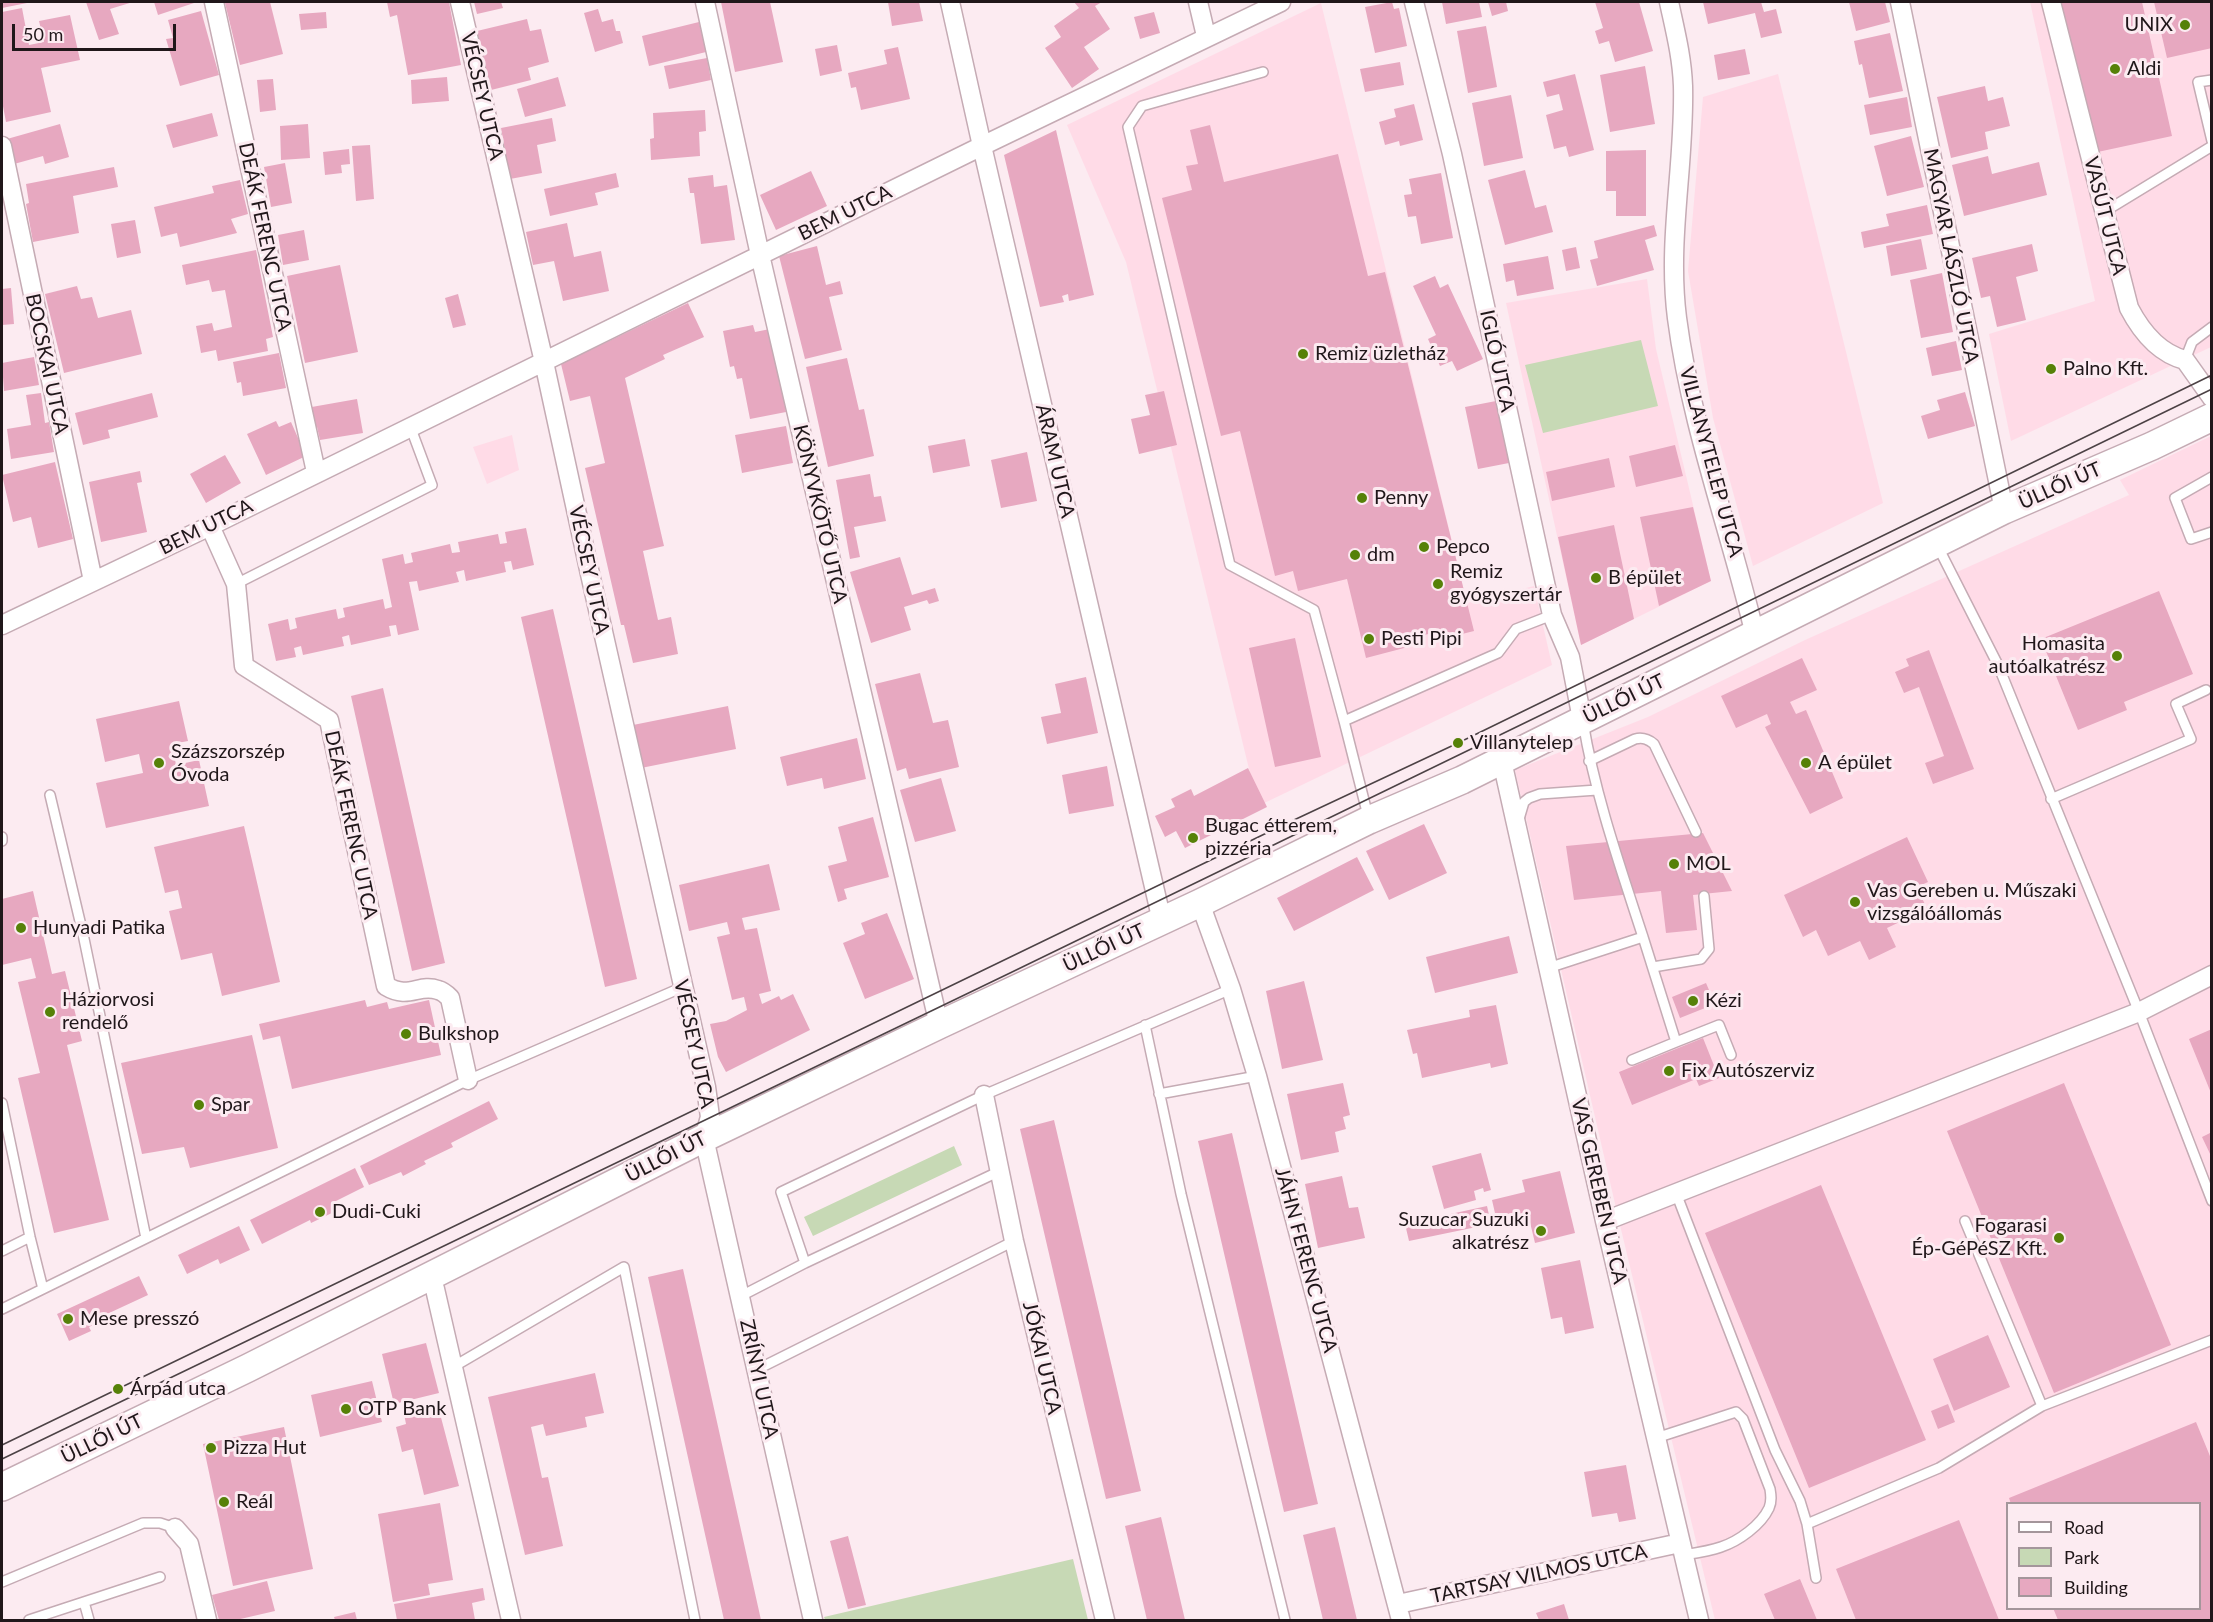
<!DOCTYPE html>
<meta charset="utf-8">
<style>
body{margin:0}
#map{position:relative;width:2213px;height:1622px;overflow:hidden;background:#fcebf1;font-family:Lato,sans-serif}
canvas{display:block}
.frame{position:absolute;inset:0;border:3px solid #20171a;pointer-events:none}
.legend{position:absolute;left:2006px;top:1502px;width:195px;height:108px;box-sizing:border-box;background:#fcebf1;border:2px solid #a4969b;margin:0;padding:8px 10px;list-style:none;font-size:18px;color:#20171a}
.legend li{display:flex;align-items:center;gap:12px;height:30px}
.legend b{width:30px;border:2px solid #a4969b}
.scale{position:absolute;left:12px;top:24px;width:164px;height:27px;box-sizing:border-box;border:3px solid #20171a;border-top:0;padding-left:8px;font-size:18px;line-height:21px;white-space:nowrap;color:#20171a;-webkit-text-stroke:4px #fcebf1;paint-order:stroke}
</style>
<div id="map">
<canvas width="2213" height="1622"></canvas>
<div class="frame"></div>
<ul class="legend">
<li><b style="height:8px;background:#fff"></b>Road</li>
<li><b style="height:16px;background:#c7d9b5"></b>Park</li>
<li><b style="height:16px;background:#e7a8c0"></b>Building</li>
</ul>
<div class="scale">50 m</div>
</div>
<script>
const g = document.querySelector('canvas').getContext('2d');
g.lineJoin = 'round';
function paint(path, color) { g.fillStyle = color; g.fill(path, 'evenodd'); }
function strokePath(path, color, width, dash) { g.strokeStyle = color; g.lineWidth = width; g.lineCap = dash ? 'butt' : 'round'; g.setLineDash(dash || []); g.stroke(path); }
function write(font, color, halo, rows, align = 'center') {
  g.font = font + ' Lato,sans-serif'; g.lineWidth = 6; g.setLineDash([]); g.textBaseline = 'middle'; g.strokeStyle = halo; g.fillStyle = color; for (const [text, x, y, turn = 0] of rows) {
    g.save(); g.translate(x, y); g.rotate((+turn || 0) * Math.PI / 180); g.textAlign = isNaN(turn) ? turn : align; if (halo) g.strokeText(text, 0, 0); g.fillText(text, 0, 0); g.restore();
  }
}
const built = new Path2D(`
 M2030,2H2211V347L2011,441L1989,334L2095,301Z
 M1321,3L1467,603L1534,586L1552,665L1258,806L1126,262L1067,125Z
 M1778,74L1883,503L1753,566L1713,418L1688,271L1703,97Z
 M1647,279L1656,349L1711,581L1581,645L1506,303Z
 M512,435L519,470L487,484L473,447Z
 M2211,436V1620H1715L1619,1221L1515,770L1648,717L1805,640L2129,495L2120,480ZM2008,1504H2200V1608H2008Z`);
const green = new Path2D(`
 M1641,340L1658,406L1543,433L1525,365Z
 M954,1146L962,1165L813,1236L804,1217Z
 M1073,1559L1088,1620H825L824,1617Z`);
const building = new Path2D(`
 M2,2H27V3L2,8Z
 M86,2H133L110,9L119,34L99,40Z
 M154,2H197L158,15Z
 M231,2H270L283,54L240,65L225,3Z
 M387,2H449L461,65L408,75L397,15L390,17Z
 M474,2H501L503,8L477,14Z
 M721,2H770L783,62L735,72Z
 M888,2H919L923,21L892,26Z
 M1074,2H1102L1095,6L1110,29L1084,47L1099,69L1072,88L1045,48L1061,37L1054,26L1079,8Z
 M1392,2L1394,9L1399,8L1407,46L1375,53L1365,7Z
 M1442,2H1479L1482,17L1446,24Z
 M1488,2H1506L1508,11L1492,16Z
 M1595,2H1639L1653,51L1615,62L1609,41L1599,44L1595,31L1603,28Z
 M1703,2H1761L1764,12L1776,9L1782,33L1761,38L1755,13L1708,24Z
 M1849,2H1885L1890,22L1856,31Z
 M2059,2H2142L2172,136L2093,153Z
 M2154,2H2212V48L2167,58Z
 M22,8L29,45L44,42L39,21L70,15L80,60L41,68L51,112L6,122L2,101V12Z
 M598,9L602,22L613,19L616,31H620L623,43L595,52L584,13Z
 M201,11L219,75L180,86L166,39L173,38L168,20Z
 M326,12L327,28L301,30L299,14Z
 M1154,12L1160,33L1140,39L1134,17Z
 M527,19L530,31L541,29L549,62L528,68L531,80L491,90L477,31Z
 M699,22L706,52L649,66L642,36Z
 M1486,26L1497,87L1468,93L1457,31Z
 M1890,33L1903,91L1869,98L1862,64L1859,65L1854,41Z
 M837,45L842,71L820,76L815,49Z
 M898,47L910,99L861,110L856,87L851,88L848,73L887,64L884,50Z
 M1745,49L1750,74L1718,80L1714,55Z
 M707,58L711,80L669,89L664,66Z
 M1400,62L1404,85L1365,92L1360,69Z
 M1645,66L1655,124L1610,132L1600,75Z
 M1575,74L1594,150L1569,157L1566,146L1554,149L1546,115L1563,110L1559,94L1547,97L1543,82Z
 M447,77L449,101L412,104L411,80Z
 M558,77L566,106L525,117L517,89Z
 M273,79L276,110L260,112L257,80Z
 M1985,86L1988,101L2003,97L2010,126L1985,132L1988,149L1951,158L1937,97Z
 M1511,95L1523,158L1484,166L1472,103Z
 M1907,97L1912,127L1870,135L1864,105Z
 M1414,104L1423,140L1400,146L1399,141L1385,145L1379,122L1396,117L1394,109Z
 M705,110L706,131L699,132L700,156L651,160L650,139L654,138L653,113Z
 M212,113L218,136L173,148L166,125Z
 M552,118L556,141L537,145L542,173L510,179L501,128Z
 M60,124L69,157L45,164L43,156L14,164L7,139Z
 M308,124L310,158L281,160L280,126Z
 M1210,125L1224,182L1338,154L1368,276L1385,272L1474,631L1434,641L1433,633L1406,639L1408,647L1366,658L1347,579L1298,591L1293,571L1275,576L1240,431L1221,436L1162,198L1192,190L1186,166L1198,164L1190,130Z
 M1056,130L1094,295L1069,301L1068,294L1062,296L1064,302L1040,307L1004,155Z
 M1911,136L1924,187L1887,196L1874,146Z
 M370,145L374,199L356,201L352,146Z
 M349,149L350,164L341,165L342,173L325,175L323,152Z
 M1646,150V216H1616V191H1606V151Z
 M1988,156L1992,174L2039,162L2047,195L1964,216L1952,165Z
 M285,163L292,203L271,207L264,167Z
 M114,167L118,187L73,196L79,233L33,242L26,204L29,203L26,184Z
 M1525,170L1535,208L1546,205L1553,232L1505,245L1488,180Z
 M811,171L827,206L776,230L760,195Z
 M616,173L619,187L595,193L598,205L550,216L544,189Z
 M1441,173L1453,238L1421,244L1416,216L1408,217L1404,195L1412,194L1409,179Z
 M713,175L714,187L727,185L735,240L701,244L694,193H690L688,178Z
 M240,180L248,214L231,219L237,233L180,247L177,233L161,237L154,207L214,193L212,186Z
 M1927,205L1933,234L1864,248L1861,232L1889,226L1886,214Z
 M135,220L141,253L117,258L111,224Z
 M567,223L574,257L601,251L609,291L563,301L554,261L533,265L526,232Z
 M1654,225L1657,236L1645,240L1654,270L1597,286L1590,260L1598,258L1594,241Z
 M304,230L309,260L283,265L278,235Z
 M1921,239L1927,269L1891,276L1886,246Z
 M2032,244L2038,271L2016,277L2026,320L1997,327L1990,296L1981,298L1972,258Z
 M817,246L826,285L840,281L843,294L829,297L842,350L805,359L779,256Z
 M1576,247L1580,268L1566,271L1562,250Z
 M256,250L273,337L266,339L268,351L218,361L216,350L201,353L196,326L212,323L214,331L232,327L225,290L212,292L209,280L186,285L182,265Z
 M1548,256L1554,289L1517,296L1514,280L1506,282L1503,264Z
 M340,265L358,352L305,363L287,276Z
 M1942,273L1953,332L1921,338L1910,280Z
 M1435,276L1440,288L1448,284L1483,359L1457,371L1452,361L1440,366L1428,339L1436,335L1413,286Z
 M77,286L81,299L92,297L98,318L131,310L142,354L64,373L45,294Z
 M11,288L14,324L2,325V289Z
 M458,294L466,325L453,328L445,298Z
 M688,303L704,337L663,355L665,359L625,378L664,546L643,551L658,620L671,617L678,654L633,663L624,625H621L585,468L605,463L590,396L570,401L561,364Z
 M753,325L755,332L770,329L786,412L750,419L742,378L737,379L734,366L730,367L723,331Z
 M1956,341L1962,370L1932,376L1926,348Z
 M279,353L286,388L243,396L241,382L237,383L233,362Z
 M34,357L39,385L4,391L2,363Z
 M847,358L859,410L864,409L874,456L828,467L806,367Z
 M1164,391L1177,445L1139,454L1131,419L1150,415L1145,395Z
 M1965,392L1975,426L1928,439L1921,416L1940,410L1937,400Z
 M41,393L45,423L49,422L54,452L11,459L7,429L31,425L26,395Z
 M152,393L158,417L108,430L110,438L83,445L75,413Z
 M357,399L363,433L320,440L317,427L310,429L306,408Z
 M1496,401L1509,463L1478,469L1465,407Z
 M276,421L279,427L291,422L306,456L266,475L247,434Z
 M786,426L793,463L742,473L735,435Z
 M965,439L970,466L933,473L928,446Z
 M1675,445L1683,476L1636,487L1629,456Z
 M1027,452L1037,501L1001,508L991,460Z
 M225,455L241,483L206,503L190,474Z
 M1609,458L1615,487L1552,501L1546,472Z
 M55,462L73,539L38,548L31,517L13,522L2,475Z
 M140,471L142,482L137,483L147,532L101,542L89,482Z
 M870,474L874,497L881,496L886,521L854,527L860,557L850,559L836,480Z
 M1693,507L1711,581L1659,606L1640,517Z
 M1614,525L1634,619L1581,645L1558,537Z
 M526,528L534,565L513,570L511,561L504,562L506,572L466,581L464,570L456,572L459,582L419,591L417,581L409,582L419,630L398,635L396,625L389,626L391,636L351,645L349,635L342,637L344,646L303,655L301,646L294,648L296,657L276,661L268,624L288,619L290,630L297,628L295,618L336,609L338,619L345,617L343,608L383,599L385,609L392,607L382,559L403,554L405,564L413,562L411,553L450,544L452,553L460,552L458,542L498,534L500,544L507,543L505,532Z
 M900,557L912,595L935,588L939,601L929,604L927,600L904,607L911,630L871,643L850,572Z
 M2159,591L2193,674L2124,702L2127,710L2078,730L2041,639Z
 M553,609L637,979L605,987L521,617Z
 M1295,638L1321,757L1275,767L1249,648Z
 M1929,650L1974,769L1933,784L1925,763L1944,756L1919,687L1904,693L1895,672L1909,666L1906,659Z
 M1802,658L1817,690L1790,702L1796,714L1806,710L1843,798L1810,814L1765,727L1771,724L1767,714L1736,728L1721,696Z
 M920,673L933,723L948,720L959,767L909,779L906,768L897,771L875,684Z
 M1086,677L1098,733L1047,744L1041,717L1061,713L1055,684Z
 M383,688L445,963L412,971L351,696Z
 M179,701L188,741L172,744L176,765L199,760L209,806L106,828L96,783L143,773L139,754L105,762L96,719Z
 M728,706L736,749L641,768L633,725Z
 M857,738L866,779L824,789L822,778L787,786L780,757Z
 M1107,766L1114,806L1069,814L1062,775Z
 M1248,768L1267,807L1185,848L1176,831L1165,837L1155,816L1175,807L1171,799L1191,789L1194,796Z
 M941,778L956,831L915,842L900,790Z
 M873,817L889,877L844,889L847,899L838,902L828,866L847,861L838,827Z
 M1424,824L1447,873L1389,900L1366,851Z
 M244,826L280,982L222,996L212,953L181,960L169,911L182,908L178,890L165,893L154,847Z
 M1703,833L1732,891L1693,895L1697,930L1666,933L1661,891L1574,900L1566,846Z
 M1907,837L1928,882L1917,887L1927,909L1887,928L1896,947L1869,960L1860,941L1828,956L1816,930L1803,937L1784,895Z
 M1357,857L1374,890L1294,931L1277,898Z
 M769,864L780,910L742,918L745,930L757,928L771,991L759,994L762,1004L779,996L781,1000L793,994L810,1030L726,1072L718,1057L710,1024L726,1021L747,1010L744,997L732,1000L717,937L730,934L727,922L689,931L679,885Z
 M33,891L52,974L65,971L82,1041L67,1045L109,1220L54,1233L18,1078L40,1073L18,982L36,978L31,958L2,965V899Z
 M887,913L914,979L865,999L843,943L865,934L861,923Z
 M1509,936L1518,973L1435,993L1426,957Z
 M1304,981L1323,1060L1282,1069L1266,991Z
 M1706,983L1715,1004L1680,1018L1672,997Z
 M365,1000L367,1007L387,1002L389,1009L429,1000L441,1055L292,1089L280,1036L263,1040L259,1024Z
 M1496,1005L1508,1064L1491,1068L1490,1063L1422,1078L1417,1053L1413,1054L1407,1030L1470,1017L1469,1010Z
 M2212,1029V1093H2211L2189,1039Z
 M252,1035L278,1148L190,1168L184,1147L142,1154L121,1063Z
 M1703,1038L1719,1078L1699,1086L1696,1079L1632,1105L1619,1072Z
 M1343,1083L1350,1115L1343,1117L1346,1129L1335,1132L1339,1152L1301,1160L1287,1094Z
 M2064,1083L2171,1345L2054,1393L1947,1131Z
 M489,1101L498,1119L451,1143L453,1147L424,1161L426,1164L403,1176L401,1172L369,1185L360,1166Z
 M1054,1120L1141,1491L1106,1499L1020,1129Z
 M2212,1132V1158L2202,1137Z
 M1232,1133L1318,1504L1284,1512L1198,1141Z
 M1481,1153L1491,1190L1484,1192L1483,1188L1474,1191L1476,1200L1444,1209L1432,1166Z
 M355,1168L364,1187L332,1203L336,1211L311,1223L310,1220L262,1244L250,1220Z
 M1560,1171L1575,1233L1535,1243L1528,1214L1497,1222L1492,1200L1525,1192L1522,1180Z
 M1342,1176L1349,1208L1358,1207L1365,1238L1318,1248L1305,1184Z
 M1821,1185L1926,1440L1809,1488L1705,1233Z
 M1487,1206L1491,1224L1409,1241L1405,1224Z
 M239,1226L250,1250L220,1264L218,1259L187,1274L178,1255Z
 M1580,1260L1594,1328L1565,1334L1562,1317L1551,1319L1541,1268Z
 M683,1269L761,1620H724L648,1277Z
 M139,1276L148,1295L107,1314L109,1317L89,1327L91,1331L69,1341L57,1314Z
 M1988,1335L2010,1387L1954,1411L1933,1359Z
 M426,1343L439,1393L394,1404L382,1354Z
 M595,1373L604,1413L585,1417L587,1427L546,1436L543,1424L531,1427L542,1478L548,1477L563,1546L525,1555L488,1397Z
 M372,1381L382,1422L320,1437L311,1395Z
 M1948,1404L1955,1422L1938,1429L1931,1411Z
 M438,1406L459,1486L424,1495L413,1449L402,1452L396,1427L406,1424L404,1414Z
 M2196,1422L2212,1461V1620H2058L2053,1608H2200V1504H2011L2009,1498Z
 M284,1427L313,1569L233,1586L203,1444Z
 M1626,1465L1636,1519L1619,1522L1617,1513L1592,1517L1584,1472Z
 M440,1503L453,1580L428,1584L430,1595L393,1602L378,1514Z
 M1161,1517L1185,1620H1147L1125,1526Z
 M1959,1520L1999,1620H1856L1836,1569Z
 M1335,1527L1357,1620H1323L1303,1535Z
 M848,1536L866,1605L848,1609L830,1541Z
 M1800,1579L1817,1620H1775L1764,1594Z
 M267,1581L275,1611L236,1620H219L212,1595Z
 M483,1588L485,1600L472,1603L475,1620H397L394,1604Z
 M1564,1604L1569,1620H1539L1536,1613Z
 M355,1612L357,1620H335L334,1617Z`);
const service = new Path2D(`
 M1263,72L1142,106L1128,127L1230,565L1314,610L1344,721
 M2212,80L2198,82L2212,141
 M2104,212L2212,146
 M2185,360L2192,342L2212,327
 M2212,477L2175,498L2191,539L2212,532
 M1937,545L1998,665L2139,1012L2212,1201
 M236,584L432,485L410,426
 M1589,761L1635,739C1643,737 1648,739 1654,744L1696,832
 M50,795L83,934L146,1238
 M2051,799L2191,739L2176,704L2206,690
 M1368,816L1344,721L1498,653L1516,629L1552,615
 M1519,819L1524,802L1529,798L1540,794L1597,790
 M2,837V841
 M1653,967L1701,959L1709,949L1704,896
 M1548,968L1643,937C1620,866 1595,795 1583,722
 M1145,1025L1181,1194L1285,1620
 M1676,1042L1719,1025L1731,1055
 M1632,1060L1676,1042L1643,937
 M1159,1094L1257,1076
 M2,1103L30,1237L43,1289
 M1676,1193L1775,1450L1800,1501L1807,1524L1816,1578
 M1965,1221L2042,1406
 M2,1251L30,1237
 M805,1263L781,1192L984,1095L1231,989
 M741,1296L805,1263L1000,1171
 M2,1309L468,1080L683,987
 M453,1367L624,1267L695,1620
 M756,1370L1014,1241
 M1656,1438L1736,1412L1743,1419L1770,1489C1771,1495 1772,1501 1769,1508C1761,1525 1739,1541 1721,1547C1710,1551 1696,1553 1683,1555
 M1807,1524L1939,1468L2042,1406L2212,1340
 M2,1582L143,1523H160L175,1528
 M84,1602L89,1620
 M29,1620L160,1577`);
const minor = new Path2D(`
 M214,2L316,472
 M460,2L544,362L590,574L706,1087L710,1117L704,1138L813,1620
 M705,2L760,255L939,1025
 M950,2L982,146L1162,921
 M1198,2L1206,36
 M1414,2L1452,154L1552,615L1570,657L1582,719
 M1669,2C1675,30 1682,57 1683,86C1685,164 1667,240 1677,318C1691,426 1730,530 1755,635
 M1900,2L2004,510
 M2051,2L2129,308C2141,331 2158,353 2185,360L2212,398
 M2,146L93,581
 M210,526L236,584L244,666L329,720L386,986C409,1000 419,983 438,990C442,991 447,995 450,998L468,1080
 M2,625L210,526L982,146L1281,2
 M1502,761L1605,1221L1699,1620
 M1200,903L1231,989L1257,1076L1401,1620
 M984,1095L1014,1241L1105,1620
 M1605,1221L2139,1012L2212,975
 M430,1276L435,1289L511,1620
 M175,1528L189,1544L207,1620
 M1398,1604L1680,1543`);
const secondary = new Path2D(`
 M2,1487L248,1368L704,1138L939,1025L1200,903L1369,820L1462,780L2004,510L2152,446L2212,417`);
const tram = new Path2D(`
 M2,1445L1279,827L1458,743L2212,375
 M2,1459L1010,973L2212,389`);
const markers = [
 [2185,25,6,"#568108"],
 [2115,69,6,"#568108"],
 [1303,354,6,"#568108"],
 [2051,369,6,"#568108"],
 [1362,498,6,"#568108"],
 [1424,547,6,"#568108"],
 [1355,555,6,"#568108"],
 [1596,578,6,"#568108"],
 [1438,584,6,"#568108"],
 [1369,639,6,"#568108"],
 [2117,656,6,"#568108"],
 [1458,743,6,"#568108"],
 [159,763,6,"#568108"],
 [1806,763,6,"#568108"],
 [1193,838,6,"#568108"],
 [1674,864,6,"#568108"],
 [1855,902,6,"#568108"],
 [21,928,6,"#568108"],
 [1693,1001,6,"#568108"],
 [50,1012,6,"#568108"],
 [406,1034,6,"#568108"],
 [1669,1071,6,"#568108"],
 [199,1105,6,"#568108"],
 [320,1212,6,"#568108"],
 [1541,1231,6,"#568108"],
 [2059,1238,6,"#568108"],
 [68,1319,6,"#568108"],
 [118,1389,6,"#568108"],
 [346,1409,6,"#568108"],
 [211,1448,6,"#568108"],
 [224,1502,6,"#568108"]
];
const poiNames = [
 ["UNIX",2173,25,"right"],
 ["Aldi",2127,69],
 ["Remiz üzletház",1315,354],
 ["Palno Kft.",2063,369],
 ["Penny",1374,498],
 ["Pepco",1436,547],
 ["dm",1367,555],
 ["Remiz",1450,572],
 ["gyógyszertár",1450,595],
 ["B épület",1608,578],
 ["Pesti Pipi",1381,639],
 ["Homasita",2105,644,"right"],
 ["autóalkatrész",2105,667,"right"],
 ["Villanytelep",1470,743],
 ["Százszorszép",171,752],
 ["Óvoda",171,775],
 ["A épület",1818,763],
 ["Bugac étterem,",1205,826],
 ["pizzéria",1205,849],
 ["MOL",1686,864],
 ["Vas Gereben u. Műszaki",1867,891],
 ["vizsgálóállomás",1867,914],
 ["Hunyadi Patika",33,928],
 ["Háziorvosi",62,1000],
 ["rendelő",62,1023],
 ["Kézi",1705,1001],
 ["Bulkshop",418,1034],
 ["Fix Autószerviz",1681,1071],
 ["Spar",211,1105],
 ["Dudi-Cuki",332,1212],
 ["Suzucar Suzuki",1529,1220,"right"],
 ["alkatrész",1529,1243,"right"],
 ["Fogarasi",2047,1226,"right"],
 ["Ép-GéPéSZ Kft.",2047,1249,"right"],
 ["Mese presszó",80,1319],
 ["Árpád utca",130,1389],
 ["OTP Bank",358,1409],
 ["Pizza Hut",223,1448],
 ["Reál",236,1502]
];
const streetNames = [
 ["VÉCSEY UTCA",482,96,77],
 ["BEM UTCA",845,213,-26],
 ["VASÚT UTCA",2105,216,76],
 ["DEÁK FERENC UTCA",265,237,78],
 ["MAGYAR LÁSZLÓ UTCA",1951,256,79],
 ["IGLÓ UTCA",1497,361,78],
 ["BOCSKAI UTCA",47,364,78],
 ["ÁRAM UTCA",1055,461,77],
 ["VILLANYTELEP UTCA",1711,462,75],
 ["ÜLLŐI ÚT",2060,486,-24],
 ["KÖNYVKÖTŐ UTCA",820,514,77],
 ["BEM UTCA",206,527,-26],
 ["VÉCSEY UTCA",589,570,78],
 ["ÜLLŐI ÚT",1624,699,-26],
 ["DEÁK FERENC UTCA",351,825,78],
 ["ÜLLŐI ÚT",1104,948,-25],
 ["VÉCSEY UTCA",694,1044,78],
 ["ÜLLŐI ÚT",666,1157,-27],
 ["VAS GEREBEN UTCA",1599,1191,77],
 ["JÁHN FERENC UTCA",1306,1260,75],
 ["JÓKAI UTCA",1042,1358,77],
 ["ZRÍNYI UTCA",759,1379,78],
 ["ÜLLŐI ÚT",102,1439,-26],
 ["TARTSAY VILMOS UTCA",1539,1574,-12]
];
paint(built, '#ffdbe7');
paint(green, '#c7d9b5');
paint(building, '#e7a8c0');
strokePath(service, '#c5abb4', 12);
strokePath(minor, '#c5abb4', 21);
strokePath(secondary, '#c5abb4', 30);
strokePath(service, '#fff', 9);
strokePath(minor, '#fff', 18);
strokePath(secondary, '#fff', 27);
strokePath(tram, '#4c4245', 1.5);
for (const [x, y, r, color] of markers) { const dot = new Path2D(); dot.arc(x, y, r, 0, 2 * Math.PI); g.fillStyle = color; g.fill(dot); strokePath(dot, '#fcebf1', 2); }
write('20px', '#20171a', '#fcebf1', poiNames, 'left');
write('20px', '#20171a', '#fcebf1', streetNames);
</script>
